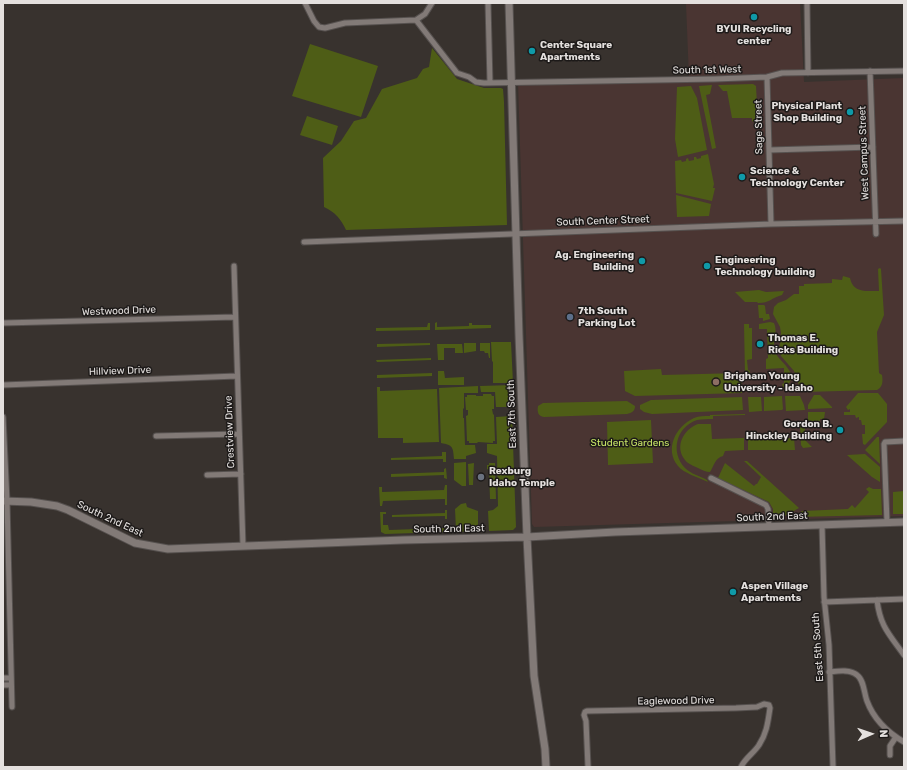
<!DOCTYPE html>
<style>
body{margin:0}
#map{position:relative;width:907px;height:770px;overflow:hidden;background:#38322e;font-family:Rubik,sans-serif}
canvas{display:block}
.frame{position:absolute;inset:0;border:4px solid #e4e0de;pointer-events:none}
.north{position:absolute;left:851px;top:714px;width:40px;height:40px;-webkit-text-stroke:3px #1d1a19;paint-order:stroke;rotate:88deg;font-size:11px;font-weight:700;line-height:16px;text-align:center;color:#e4e0de}
.north::after{content:'';display:block;margin:auto;width:14px;height:18px;background:#e4e0de;clip-path:polygon(50% 0,100% 100%,50% 72%,0 100%)}
</style>
<div id="map">
<canvas width="907" height="770"></canvas>
<div class="frame"></div>
<div class="north">N</div>
</div>
<script>
const g = document.querySelector('canvas').getContext('2d');
g.lineJoin = 'round';
function paint(path, color) { g.fillStyle = color; g.fill(path, 'evenodd'); }
function strokePath(path, color, width, dash) { g.strokeStyle = color; g.lineWidth = width; g.lineCap = dash ? 'butt' : 'round'; g.setLineDash(dash || []); g.stroke(path); }
function write(font, color, halo, rows, align = 'center') {
  g.font = font + ' Rubik,sans-serif'; g.lineWidth = 3; g.setLineDash([]); g.textBaseline = 'middle'; g.strokeStyle = halo; g.fillStyle = color; for (const [text, x, y, turn = 0] of rows) {
    g.save(); g.translate(x, y); g.rotate((+turn || 0) * Math.PI / 180); g.textAlign = isNaN(turn) ? turn : align; if (halo) g.strokeText(text, 0, 0); g.fillText(text, 0, 0); g.restore();
  }
}
const education = new Path2D(`
 M737,3H800L804,82L904,78V516L534,527L532,524L518,82L689,78L686,4Z`);
const green = new Path2D(`
 M310,44L378,66L361,117L292,96Z
 M432,48L457,79L484,88H501L503,89L504,102L507,225L346,230C341,219 335,212 324,207L323,158L341,141L354,121L366,118L382,89L417,78L423,69L429,67Z
 M753,84L756,86L758,124L752,121V118H732L727,91H723L718,85Z
 M712,85L710,94L706,95L716,148L712,149L699,86Z
 M691,86L697,98L707,150L678,157L675,139L677,87Z
 M307,116L338,126L332,145L300,135Z
 M708,154L714,184L713,188H715L712,201L676,193L675,161L681,160L682,162L686,161V159L688,158L689,161L694,160V157H696L697,159L701,158V156Z
 M676,195L711,204L709,216L677,217Z
 M880,268L881,269L884,315L877,332L879,373L882,375C883,381 883,387 877,390L804,392L801,391L794,371L781,356L779,351L781,333L780,327L773,314L774,307L778,303L786,300L794,294H799V286H804V284L832,283V279L842,280L843,276L850,278C853,293 866,291 879,291L878,269Z
 M759,290L766,292L784,291L782,295C771,298 770,303 758,303L757,302H745L735,292Z
 M758,305H764L765,306L766,314H769L770,319L763,321V318H759Z
 M437,322V327L469,326V323H472V325H491V328L435,330V323Z
 M770,322L774,323C778,332 773,340 774,349C777,363 804,372 784,389L782,384L784,383V368L766,369V359L768,358L767,329H759V324Z
 M428,323H430V330L376,331V328L427,327Z
 M744,324H749V328H752V359L747,360L748,370L750,371V375H745Z
 M491,342H511L513,383H493V362L492,361Z
 M430,343V345L377,347V344Z
 M464,343H476V351L464,353Z
 M480,343H490V358H489L488,353H485L484,351H480Z
 M437,344H462L463,353H455V348H444V360H438Z
 M431,358V360L377,362L376,360Z
 M661,369L662,375L741,373L742,393L635,396L625,391L624,371Z
 M438,371H444L445,378L464,377V385H438Z
 M432,373V376L377,378V375Z
 M513,385L511,395V407H496L495,392H481L480,386Z
 M478,386V393H464V408L463,409V418H464L465,445H475L476,453L466,456V459H454C453,447 453,445 441,443L439,388Z
 M377,387H380V391L437,389L439,442L403,443V438H378Z
 M858,393H878L887,404V422L865,445L863,444L862,434H865V425H862L861,420H859V417L856,418L855,415H844V412H850V409L848,410L846,407Z
 M483,394H491L492,396H494V409H492L493,414L494,415L495,441H493V443L478,442L477,443H469V441H467L466,416L468,415V410H466L465,397H467V395H476V396H483Z
 M814,395H820L832,407V408L808,409V405Z
 M782,396L783,409L782,410L764,411V397Z
 M785,396H800L804,405L805,410L786,411Z
 M742,397L743,410L652,414L644,412L640,409V405L651,400Z
 M748,397H761L762,411L749,412Z
 M627,401L635,406C635,411 632,413 627,414L544,417C538,416 537,412 538,406L543,403Z
 M808,412H825L824,419H820V421H818V423L808,424Z
 M745,414V415L713,416V419C708,419 702,419 697,420C676,427 670,452 685,468C691,474 700,476 707,480L708,482C700,478 683,473 678,466C664,449 676,426 694,418C699,416 704,416 710,416V415Z
 M512,416L516,527L513,530L489,531L488,511L493,510L498,506L497,456L487,453V444H497L496,417Z
 M651,420L653,463L608,465L607,422Z
 M698,424H711L712,439L744,438V450L725,451L723,456C715,458 714,466 710,472C706,472 702,470 698,468C694,466 688,464 685,460C674,446 684,429 698,424Z
 M800,426H805V440L812,447L803,448L801,445Z
 M877,437H879L880,464L865,450Z
 M794,438L795,450H748V439Z
 M442,452H446V462H443V459L391,460V458L442,456Z
 M865,454L880,467V482L872,477L847,455Z
 M744,461H747L799,508L783,517L773,518V509L769,502L718,478L725,463L754,486L756,484H757L761,477Z
 M466,462V486H462L454,480V463Z
 M474,463L473,485H469L468,464Z
 M489,463H495L496,499H490L489,470L487,469V465H489Z
 M446,468L447,479L444,478V475L391,477V474L444,472V469Z
 M445,485H447V505H445V499L383,501L382,506H380L379,487H382V492L444,490Z
 M869,487L873,489H881L882,515L795,517L802,511L848,509L852,505L855,508L869,492L866,489Z
 M904,491V514H893V492Z
 M466,503L467,507L478,511V531L459,532L456,530L455,509L461,504Z
 M445,510H447V519H445V516L392,517V515L445,513Z
 M380,512H386V514H383V525H388L389,530L446,528V525L448,524V530L445,532L385,534L381,532Z`);
const street = new Path2D(`
 M305,3L314,21L319,27L325,28L345,23L416,20L457,73L469,77L476,82L484,83L715,79L767,77L782,73L904,71
 M488,3L490,83
 M807,3L808,73
 M416,20L425,14L432,3
 M870,71L876,234
 M767,77L771,224
 M769,150L873,147
 M304,242L771,224L904,221
 M234,266L243,546
 M3,323L235,317
 M3,385L237,376
 M3,417L7,501L12,707
 M156,436L239,434
 M207,475L241,474
 M711,478L766,505L768,509L769,526
 M887,522L884,444L885,442L904,441
 M822,525L824,597L829,645L833,767
 M877,600C880,626 889,634 904,655
 M824,602L904,599
 M829,672C838,671 850,669 857,675C864,680 864,693 867,701C874,720 887,732 904,742
 M3,678H11
 M3,685H11
 M890,755V746L896,737
 M588,767L586,721L584,715L585,712L587,711L736,708L757,707L764,704L769,705L770,708C768,721 767,733 759,745C754,753 745,758 741,767`);
const secondary = new Path2D(`
 M509,3L519,335L527,537L534,676L545,749L546,767
 M3,501L31,502L57,506L68,510L135,543L168,549L403,540L527,537L615,532L904,522`);
const markers = [
 [754,17,4,"#0f9aa8"],
 [532,51,4,"#0f9aa8"],
 [850,112,4,"#0f9aa8"],
 [742,177,4,"#0f9aa8"],
 [642,261,4,"#0f9aa8"],
 [707,266,4,"#0f9aa8"],
 [570,317,4,"#5c6f8a"],
 [760,344,4,"#0f9aa8"],
 [716,382,4,"#8d6e63"],
 [840,430,4,"#0f9aa8"],
 [481,477,4,"#6b7280"],
 [733,592,4,"#0f9aa8"]
];
const poiNames = [
 ["BYUI Recycling",754,29,"center"],
 ["center",754,41,"center"],
 ["Center Square",540,45],
 ["Apartments",540,57],
 ["Physical Plant",842,106,"right"],
 ["Shop Building",842,118,"right"],
 ["Science &",750,171],
 ["Technology Center",750,183],
 ["Ag. Engineering",634,255,"right"],
 ["Building",634,267,"right"],
 ["Engineering",715,260],
 ["Technology building",715,272],
 ["7th South",578,311],
 ["Parking Lot",578,323],
 ["Thomas E.",768,338],
 ["Ricks Building",768,350],
 ["Brigham Young",724,376],
 ["University - Idaho",724,388],
 ["Gordon B.",832,424,"right"],
 ["Hinckley Building",832,436,"right"],
 ["Rexburg",489,471],
 ["Idaho Temple",489,483],
 ["Aspen Village",741,586],
 ["Apartments",741,598]
];
const streetNames = [
 ["South 1st West",707,70,-1],
 ["Sage Street",759,127,-91],
 ["West Campus Street",864,153,-92],
 ["South Center Street",603,221,-2],
 ["Westwood Drive",119,311,-2],
 ["Hillview Drive",120,371,-2],
 ["East 7th South",512,414,-92],
 ["Crestview Drive",230,432,-92],
 ["South 2nd East",772,517,-2],
 ["South 2nd East",110,519,25],
 ["South 2nd East",449,529,-1],
 ["East 5th South",818,647,-94],
 ["Eaglewood Drive",676,701,-1]
];
const parkNames = [
 ["Student Gardens",630,443]
];
paint(education, '#4a3532');
paint(green, '#4e5d16');
strokePath(street, '#56514f', 7);
strokePath(secondary, '#56514f', 9);
strokePath(street, '#827a77', 5);
strokePath(secondary, '#827a77', 7);
for (const [x, y, r, color] of markers) { const dot = new Path2D(); dot.arc(x, y, r, 0, 2 * Math.PI); g.fillStyle = color; g.fill(dot); strokePath(dot, '#1d1a19', 1.5); }
write('bold 10px', '#e4e0de', '#1d1a19', poiNames, 'left');
write('10px', '#e4e0de', '#1d1a19', streetNames);
write('10px', '#c7e466', '#1d1a19', parkNames);
</script>
